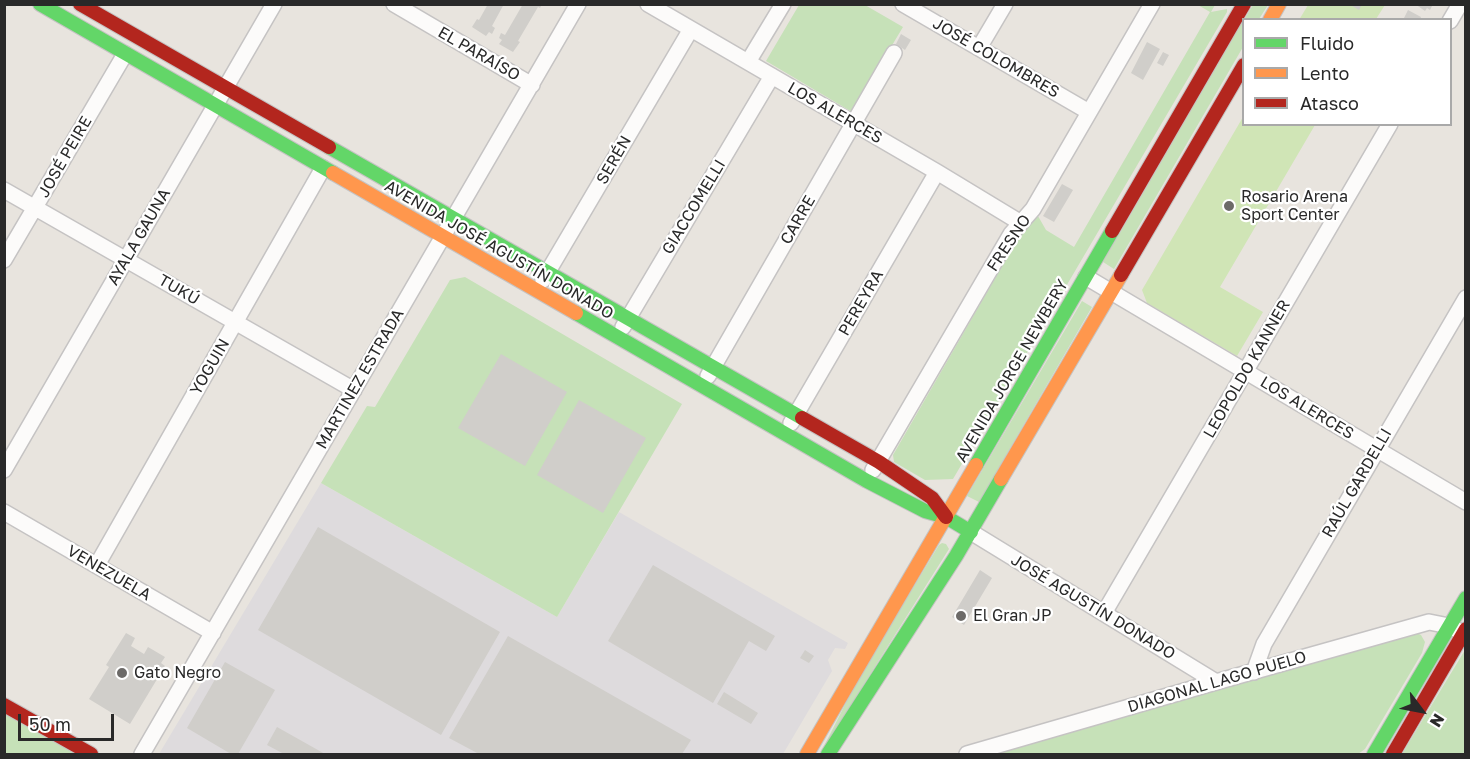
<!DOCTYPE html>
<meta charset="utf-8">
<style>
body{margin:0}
#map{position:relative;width:1470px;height:759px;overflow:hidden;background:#e8e4de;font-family:"Golos Text",sans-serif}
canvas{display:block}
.frame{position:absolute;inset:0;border:6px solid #292929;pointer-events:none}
.legend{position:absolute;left:1242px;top:18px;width:210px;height:108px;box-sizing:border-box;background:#fff;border:2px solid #a9a9a9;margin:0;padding:8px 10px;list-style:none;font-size:18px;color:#292929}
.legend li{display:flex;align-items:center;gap:12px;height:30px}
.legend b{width:30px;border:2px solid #a9a9a9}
.north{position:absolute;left:1392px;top:681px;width:60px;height:60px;-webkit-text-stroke:4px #fff;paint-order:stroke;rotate:122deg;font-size:16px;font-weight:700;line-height:24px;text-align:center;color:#292929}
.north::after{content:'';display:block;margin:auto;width:21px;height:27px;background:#292929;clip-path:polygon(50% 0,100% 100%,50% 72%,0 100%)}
.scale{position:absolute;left:18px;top:714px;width:96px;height:27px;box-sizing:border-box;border:3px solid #292929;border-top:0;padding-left:8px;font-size:18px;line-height:21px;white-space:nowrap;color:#292929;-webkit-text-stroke:4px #fff;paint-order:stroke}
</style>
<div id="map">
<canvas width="1470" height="759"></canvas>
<div class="frame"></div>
<ul class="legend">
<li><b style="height:8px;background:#63d668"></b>Fluido</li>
<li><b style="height:8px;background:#ff974d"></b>Lento</li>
<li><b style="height:8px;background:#b3261e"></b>Atasco</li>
</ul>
<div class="north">N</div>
<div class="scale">50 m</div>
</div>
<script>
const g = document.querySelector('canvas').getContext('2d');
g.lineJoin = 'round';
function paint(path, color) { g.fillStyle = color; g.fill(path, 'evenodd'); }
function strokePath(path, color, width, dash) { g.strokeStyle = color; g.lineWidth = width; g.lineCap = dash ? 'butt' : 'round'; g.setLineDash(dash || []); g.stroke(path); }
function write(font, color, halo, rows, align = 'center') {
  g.font = font + ' "Golos Text",sans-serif'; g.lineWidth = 4.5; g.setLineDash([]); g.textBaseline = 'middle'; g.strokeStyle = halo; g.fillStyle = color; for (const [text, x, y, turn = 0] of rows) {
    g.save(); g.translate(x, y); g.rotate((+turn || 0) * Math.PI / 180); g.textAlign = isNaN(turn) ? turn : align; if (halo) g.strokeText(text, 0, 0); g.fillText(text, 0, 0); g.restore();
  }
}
const industrial = new Path2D(`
 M321,483L557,617L619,512L848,643L845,649L835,648L828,660L832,671L783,754H159Z`);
const green = new Path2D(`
 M799,5H865L903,27L852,112L766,61Z
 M1198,5H1215L1211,12L1227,9V12L953,479L925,480L894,462L893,455L1020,235L1038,216L1046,230L1074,247L1210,12Z
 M1253,5H1268L1259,19L1244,20Z
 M1243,20V47L1114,269L1103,262Z
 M465,277L682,404L557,617L321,483L367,406L375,407L450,280Z
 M1082,301L1092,307L979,502L967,496Z
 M942,543L946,544L949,549L820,754L859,677L939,545Z
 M1413,631L1421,635L1425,642L1422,653L1365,749L1358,754H994Z
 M1465,650V754H1402Z
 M4,705L91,754H5Z`);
const pitch = new Path2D(`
 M1308,5H1385L1376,19L1299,20Z
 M1243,117L1244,124L1315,125L1220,287L1263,312L1237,356L1147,303L1142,290Z`);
const building = new Path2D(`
 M488,4H504L492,26L495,28L492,34L489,32L486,36L472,27L477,19L479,20Z
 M523,4H542L540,8L538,7L518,41L520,42L513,52L499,44L502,40L499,38L501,33L505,35Z
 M1349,4H1362L1359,10Z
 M1415,4H1433L1430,10L1427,8L1425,11Z
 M1408,10L1421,17L1420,20H1403Z
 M901,34L911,40L905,50L896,44Z
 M1147,42L1160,49L1143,80L1131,73Z
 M1163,52L1169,55L1163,66L1157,63Z
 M1062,184L1073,190L1054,222L1043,216Z
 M501,354L567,392L525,466L458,428Z
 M579,400L646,438L603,513L537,475Z
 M318,527L500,632L441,735L258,630Z
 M653,565L775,636L766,651L749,641L713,703L608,641Z
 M980,570L992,578L964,625L952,617Z
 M126,633L135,638L131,646L144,654L148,647L165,657L161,663L165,666L130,724L89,699L109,667L106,665Z
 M508,636L691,740L682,754H479L449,738Z
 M805,650L814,656L809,663L800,658Z
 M225,662L275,690L238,754H231L187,728Z
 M724,692L758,713L751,724L717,704Z
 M277,727L325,754H284L267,745Z`);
const street = new Path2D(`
 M394,4L532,85
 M648,4L937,172L1021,223
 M903,4L1089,112
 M1450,21L1460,4
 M979,48L1005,4
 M748,62L783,4
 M4,190L354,390
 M4,260L125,54
 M1086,277L1466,502
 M543,280L691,29
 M623,327L772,76
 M708,376L894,53
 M791,423L937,172
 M4,470L274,4
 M873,470L1011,234L1033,209L1152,4
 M4,512L213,633
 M971,532L1216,682
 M97,565L323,168
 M1104,613L1390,124
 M1254,672L1264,644L1466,298
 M142,754L578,4
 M967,754L1216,682L1429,622L1449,626L1457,630`);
const fast = new Path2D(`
 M40,4L333,173
 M329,147L802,418
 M576,313L867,481L925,511L946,517L971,532
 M976,465L1112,231
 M828,754L956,556L1001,479
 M1374,754L1466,598`);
const slow = new Path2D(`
 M1270,20L1279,4
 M333,173L576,313
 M1001,479L1121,275
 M807,754L976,465`);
const jam = new Path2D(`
 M80,4L329,147
 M1112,231L1244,4
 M1121,275L1244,65
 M802,418L879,462L932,498L946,517
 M4,705L91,754
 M1393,754L1466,629`);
const markers = [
 [1229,206,6,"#6c6a68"],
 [961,616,6,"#6c6a68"],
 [122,673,6,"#6c6a68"]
];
const streetNames = [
 ["EL PARAÍSO",479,54,30],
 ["JOSÉ COLOMBRES",996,58,30],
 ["LOS ALERCES",835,113,30],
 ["JOSÉ PEIRE",65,157,-60],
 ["SERÉN",614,160,-60],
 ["GIACCOMELLI",694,207,-59],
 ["CARRE",798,220,-60],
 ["AYALA GAUNA",139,237,-60],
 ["FRESNO",1009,243,-56],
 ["AVENIDA JOSÉ AGUSTÍN DONADO",499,250,30],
 ["TUKÚ",179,290,30],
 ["PEREYRA",861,303,-60],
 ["YOGUIN",210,367,-60],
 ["LEOPOLDO KANNER",1247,369,-60],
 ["AVENIDA JORGE NEWBERY",1012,371,-60],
 ["MARTINEZ ESTRADA",360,379,-60],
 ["LOS ALERCES",1307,408,31],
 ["RAÚL GARDELLI",1357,483,-60],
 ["VENEZUELA",109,573,30],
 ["JOSÉ AGUSTÍN DONADO",1093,607,31],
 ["DIAGONAL LAGO PUELO",1217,682,-16]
];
const poiNames = [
 ["Rosario Arena",1241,197],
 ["Sport Center",1241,215],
 ["El Gran JP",973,616],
 ["Gato Negro",134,673]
];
paint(industrial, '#dedbdd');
paint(green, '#c6e1b8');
paint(pitch, '#d0e5b6');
paint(building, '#d0ceca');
strokePath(street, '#c5c3c3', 18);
strokePath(fast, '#c5c3c3', 16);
strokePath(slow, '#c5c3c3', 16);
strokePath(jam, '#c5c3c3', 16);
strokePath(street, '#fcfbfa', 15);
strokePath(fast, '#63d668', 14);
strokePath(slow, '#ff974d', 14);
strokePath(jam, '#b3261e', 14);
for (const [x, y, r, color] of markers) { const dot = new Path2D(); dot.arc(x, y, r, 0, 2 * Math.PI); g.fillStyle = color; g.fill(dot); strokePath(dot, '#fff', 2); }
write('16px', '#292929', '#fff', streetNames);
write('16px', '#292929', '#fff', poiNames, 'left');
</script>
